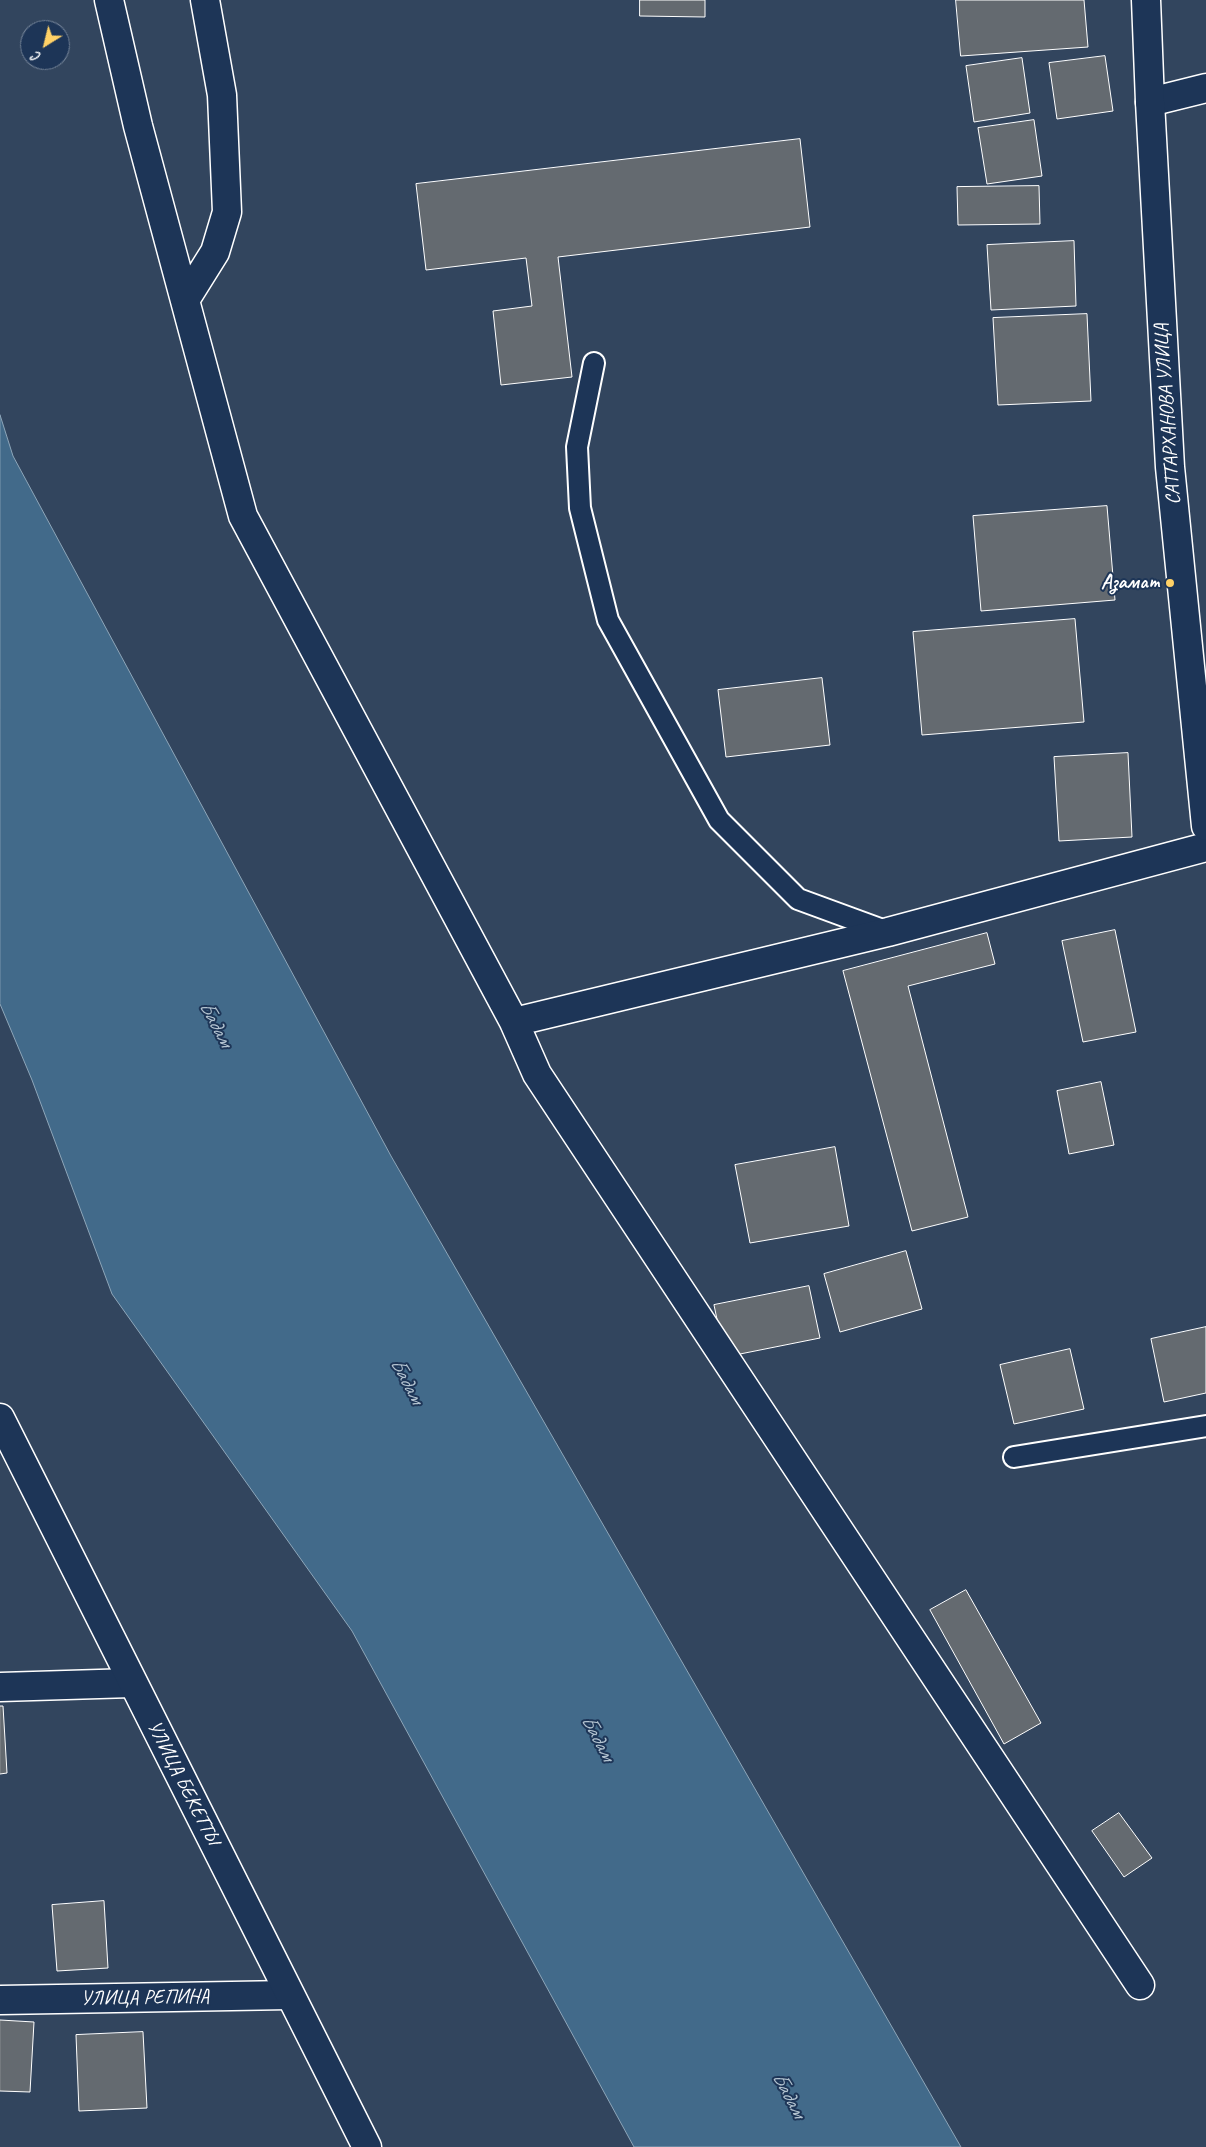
<!DOCTYPE html>
<meta charset="utf-8">
<style>
body{margin:0}
#map{position:relative;width:1206px;height:2147px;overflow:hidden;background:#32455e;font-family:Caveat,sans-serif}
canvas{display:block}
.north{position:absolute;left:20px;top:20px;width:50px;height:50px;box-sizing:border-box;background:#1d3557;border:1px solid #77869a;border-radius:50%;rotate:216deg;font-size:14px;font-weight:700;line-height:20px;text-align:center;color:#fff}
.north::after{content:'';display:block;margin:auto;width:18px;height:22px;background:#ffd166;clip-path:polygon(50% 0,100% 100%,50% 72%,0 100%)}
</style>
<div id="map">
<canvas width="1206" height="2147"></canvas>
<div class="north">С</div>
</div>
<script>
const g = document.querySelector('canvas').getContext('2d');
g.lineJoin = 'round';
function paint(path, color) { g.fillStyle = color; g.fill(path, 'evenodd'); }
function strokePath(path, color, width, dash) { g.strokeStyle = color; g.lineWidth = width; g.lineCap = dash ? 'butt' : 'round'; g.setLineDash(dash || []); g.stroke(path); }
function write(font, color, halo, rows, align = 'center') {
  g.font = font + ' Caveat,sans-serif'; g.lineWidth = 4; g.setLineDash([]); g.textBaseline = 'middle'; g.strokeStyle = halo; g.fillStyle = color; for (const [text, x, y, turn = 0] of rows) {
    g.save(); g.translate(x, y); g.rotate((+turn || 0) * Math.PI / 180); g.textAlign = isNaN(turn) ? turn : align; if (halo) g.strokeText(text, 0, 0); g.fillText(text, 0, 0); g.restore();
  }
}
const water = new Path2D(`
 M0,415L13,456L391,1156L961,2147H634L352,1631L112,1294L32,1080L0,1004Z`);
const building = new Path2D(`
 M640,0H705V17L640,16Z
 M956,0H1084L1088,47L961,56Z
 M1105,56L1113,111L1057,119L1049,63Z
 M1022,58L1030,113L974,122L966,66Z
 M1034,120L1042,176L987,184L978,128Z
 M800,139L810,227L558,257L572,377L501,385L493,311L532,306L526,258L426,270L416,184Z
 M1039,186L1040,224L958,225L957,187Z
 M1074,241L1076,306L991,310L987,245Z
 M1087,314L1091,401L998,405L993,318Z
 M1107,506L1115,600L981,611L973,516Z
 M1075,619L1084,722L922,735L913,632Z
 M822,678L830,745L726,757L718,690Z
 M1128,753L1132,837L1059,841L1054,757Z
 M1115,930L1136,1032L1083,1042L1062,941Z
 M987,933L995,964L908,986L968,1217L912,1231L843,971Z
 M1101,1082L1114,1145L1069,1154L1057,1091Z
 M835,1147L849,1226L750,1243L735,1165Z
 M906,1251L922,1309L840,1332L824,1274Z
 M809,1286L820,1338L725,1357L714,1305Z
 M1206,1327V1393L1164,1402L1151,1339Z
 M1070,1349L1084,1409L1014,1424L1000,1365Z
 M966,1590L1041,1723L1004,1744L930,1610Z
 M0,1706H3L7,1773L0,1774Z
 M1119,1813L1152,1858L1124,1877L1092,1831Z
 M104,1901L108,1968L57,1971L52,1905Z
 M0,2020L34,2022L30,2092L0,2091Z
 M143,2032L147,2108L79,2111L76,2035Z`);
const service = new Path2D(`
 M594,363L577,447L580,508L608,620L719,820L798,899L888,932
 M1014,1457L1206,1426`);
const minor = new Path2D(`
 M109,0L138,126L243,516L514,1022L537,1074L1140,1985
 M1150,102L1206,88
 M185,300L215,252L227,212L222,95L205,0
 M514,1022L888,932L1206,847
 M0,1687L132,1683
 M0,2000L289,1995`);
const tertiary = new Path2D(`
 M1146,0L1150,102L1170,467L1206,826
 M0,1418L367,2147`);
const markers = [
 [1170,583,5,"#ffd166"]
];
const streetNames = [
 ["САТТАРХАНОВА УЛИЦА",1168,414,-94],
 ["УЛИЦА БЕКЕТТЫ",183,1783,63],
 ["УЛИЦА РЕПИНА",145,1998,-1]
];
const poiNames = [
 ["Азамат",1160,583]
];
const waterNames = [
 ["Бадам",215,1024,62],
 ["Бадам",406,1381,62],
 ["Бадам",597,1738,62],
 ["Бадам",788,2095,62]
];
paint(water, '#426a8a');
strokePath(water, '#8ea6b9', 1);
paint(building, '#646a70');
strokePath(building, '#fff', 1);
strokePath(service, '#fff', 24);
strokePath(minor, '#fff', 31);
strokePath(tertiary, '#fff', 31);
strokePath(service, '#1d3557', 20);
strokePath(minor, '#1d3557', 28);
strokePath(tertiary, '#1d3557', 28);
for (const [x, y, r, color] of markers) { const dot = new Path2D(); dot.arc(x, y, r, 0, 2 * Math.PI); g.fillStyle = color; g.fill(dot); strokePath(dot, '#1d3557', 2); }
write('20px', '#fff', '#1d3557', streetNames);
write('bold 20px', '#fff', '#1d3557', poiNames, 'right');
write('italic 21px', '#b3c3d0', '#1d3557', waterNames);
</script>
